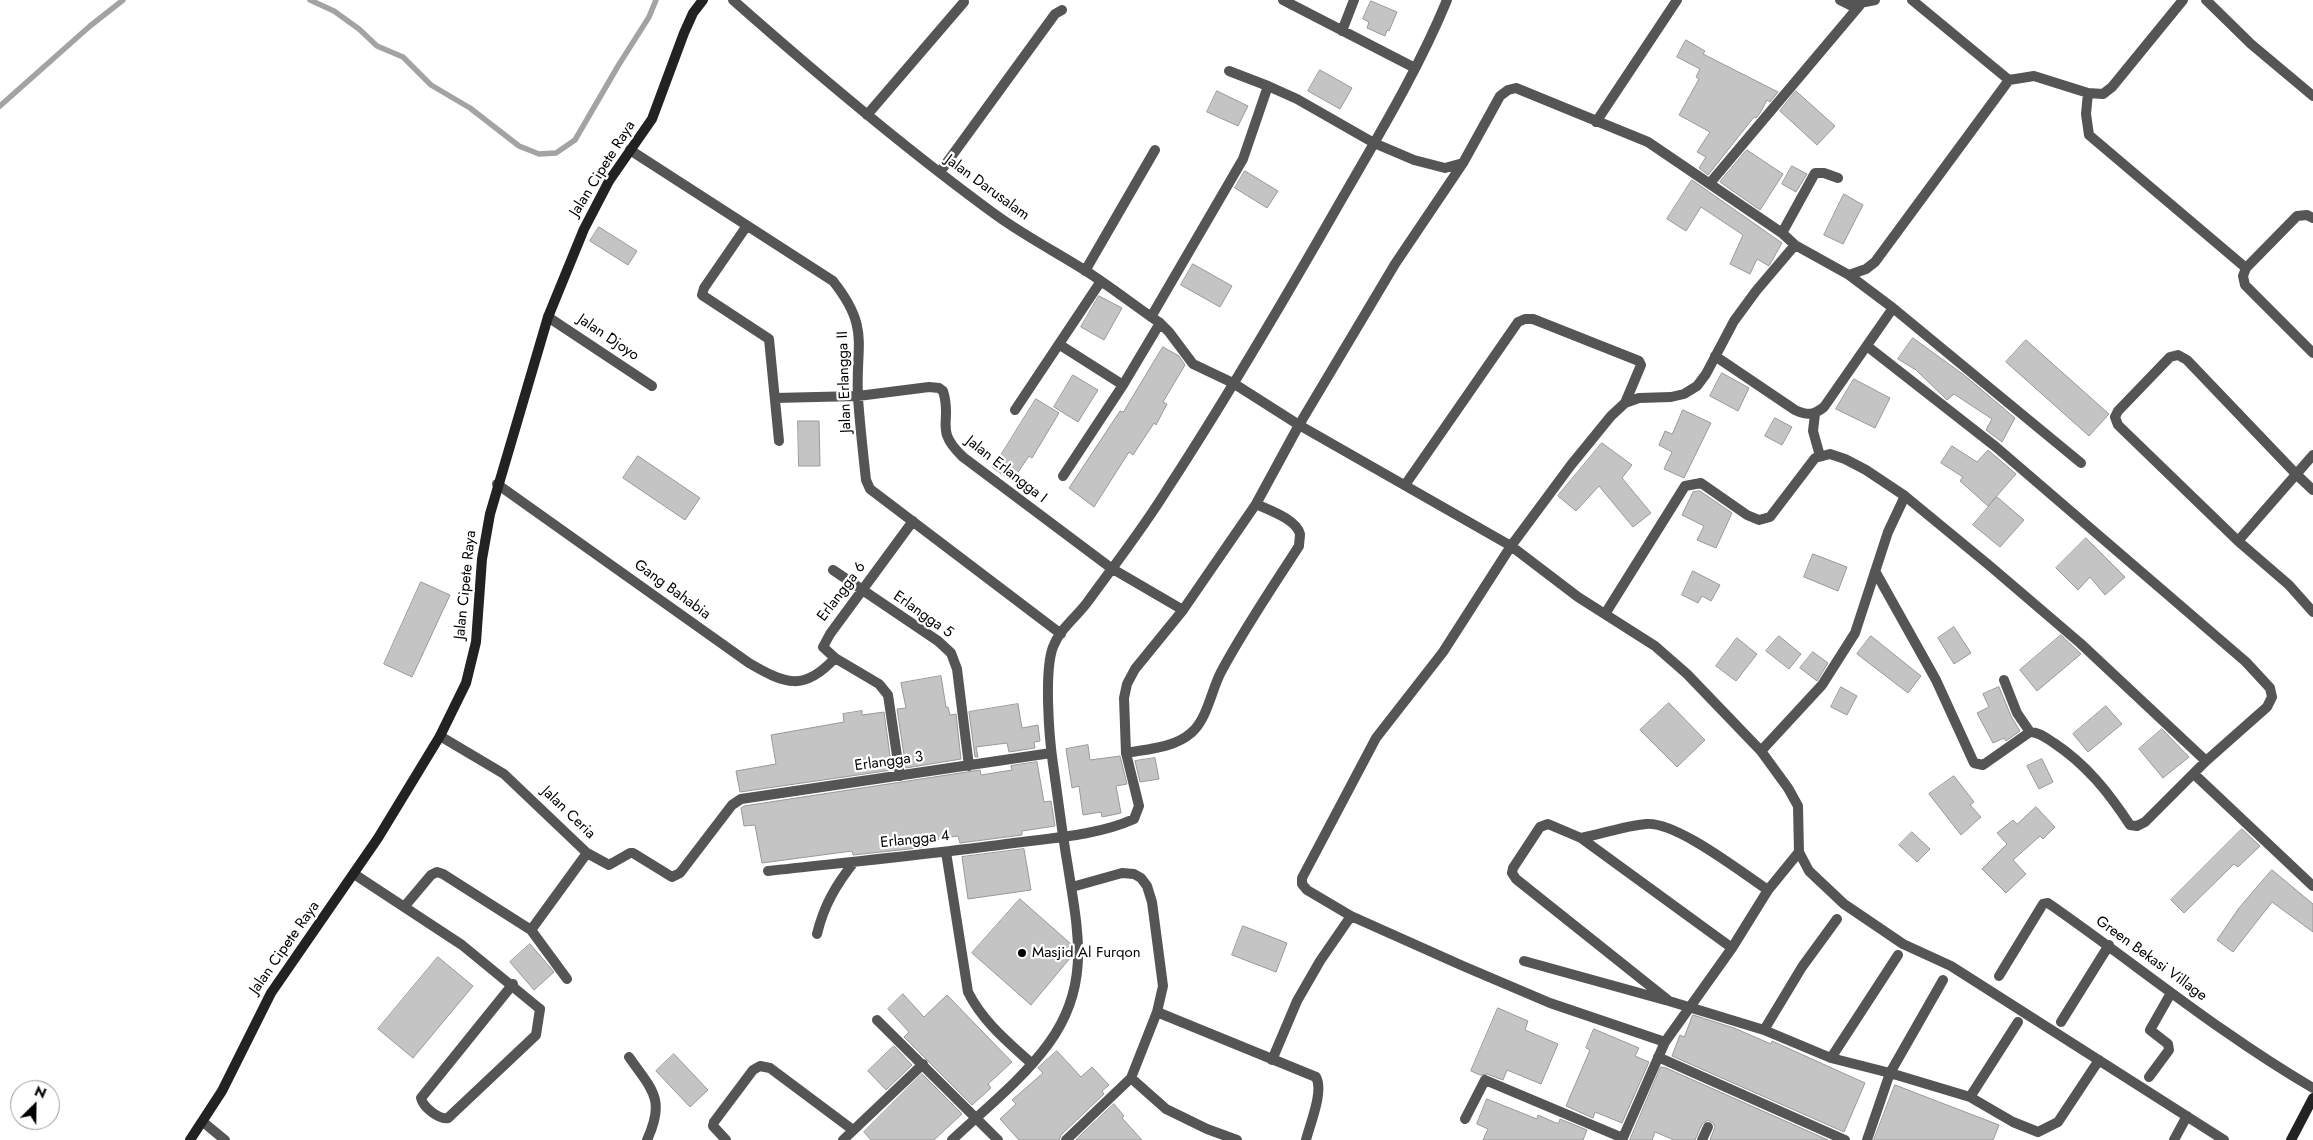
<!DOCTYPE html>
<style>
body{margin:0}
#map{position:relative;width:2313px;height:1140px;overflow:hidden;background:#fff;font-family:Jost,sans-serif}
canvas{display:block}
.north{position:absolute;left:10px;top:1080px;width:50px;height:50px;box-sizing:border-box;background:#fff;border:1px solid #999;border-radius:50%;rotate:23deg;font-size:14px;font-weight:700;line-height:20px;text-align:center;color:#000}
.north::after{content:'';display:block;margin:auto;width:18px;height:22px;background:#000;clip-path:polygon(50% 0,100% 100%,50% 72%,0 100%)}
</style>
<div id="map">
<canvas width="2313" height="1140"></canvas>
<div class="north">N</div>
</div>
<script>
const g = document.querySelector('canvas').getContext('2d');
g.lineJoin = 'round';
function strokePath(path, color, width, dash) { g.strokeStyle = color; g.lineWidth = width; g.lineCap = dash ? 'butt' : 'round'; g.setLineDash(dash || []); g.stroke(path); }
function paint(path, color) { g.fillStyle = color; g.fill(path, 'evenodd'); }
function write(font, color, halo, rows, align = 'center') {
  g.font = font + ' Jost,sans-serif'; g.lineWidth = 4.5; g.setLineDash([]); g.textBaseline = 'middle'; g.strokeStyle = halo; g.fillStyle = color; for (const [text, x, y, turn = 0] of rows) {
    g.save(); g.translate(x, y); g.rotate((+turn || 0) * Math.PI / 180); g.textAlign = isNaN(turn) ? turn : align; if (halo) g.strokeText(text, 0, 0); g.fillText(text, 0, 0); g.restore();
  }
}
const stream = new Path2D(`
 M310,0L334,11L359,29L377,46L403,57L431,85L470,108L519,146L539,154L556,153L575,140L618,66L649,17L656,0
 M0,106L90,26L123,0`);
const building = new Path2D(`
 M1371,1L1397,12L1389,31L1387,30L1385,36L1367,28L1369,22L1363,19Z
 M1686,40L1705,51L1703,54L1778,92L1770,102L1767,100L1760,113L1756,118L1754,117L1708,175L1699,168L1706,157L1697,152L1710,132L1679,115L1699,79L1696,77L1700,69L1677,57Z
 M1320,70L1352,88L1340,109L1308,91Z
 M1217,91L1248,106L1238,126L1207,112Z
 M1796,91L1835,126L1817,145L1780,111Z
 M1747,150L1783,174L1760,210L1720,182Z
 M1792,166L1807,174L1796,192L1782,184Z
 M1245,171L1278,191L1267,208L1235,188Z
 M1692,180L1782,243L1769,266L1757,259L1750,274L1730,264L1743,235L1701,207L1686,231L1667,219Z
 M1844,194L1863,205L1843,244L1824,235Z
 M599,227L637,251L628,265L590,241Z
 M1193,264L1232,286L1220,307L1181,285Z
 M1099,296L1122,308L1104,340L1081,327Z
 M1913,338L1964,375L2015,418L2002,442L1986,430L1992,419L1954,394L1947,400L1916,370L1898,359Z
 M2026,340L2109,414L2089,436L2006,362Z
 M1163,347L1179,356L1185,365L1163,402L1167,404L1156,425L1154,423L1133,455L1129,452L1094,507L1069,488L1120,411L1123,412Z
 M1722,373L1749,388L1738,411L1710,396Z
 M1073,375L1098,390L1078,422L1054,407Z
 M1854,379L1890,398L1875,428L1836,409Z
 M1036,399L1059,413L1032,458L1029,456L1012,481L993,468Z
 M1683,410L1711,423L1684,478L1664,469L1672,452L1659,445L1665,431L1672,434Z
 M1775,418L1792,427L1782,445L1765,436Z
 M798,421H819L820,466H799Z
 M1602,443L1632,465L1622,478L1651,513L1633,527L1599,486L1576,511L1558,496Z
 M1952,446L1977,462L1988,450L2016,474L1988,506L1960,481L1963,477L1941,463Z
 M638,456L700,498L685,520L623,478Z
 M1700,491L1732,513L1716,548L1697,540L1704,526L1682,515L1693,492Z
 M1997,497L2024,520L2000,547L1973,525Z
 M2086,538L2125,577L2105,595L2090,577L2078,590L2056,568Z
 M1813,554L1847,567L1838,591L1804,577Z
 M1693,571L1720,585L1711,601L1702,596L1698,603L1682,595Z
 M421,582L450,595L412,677L384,664Z
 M1954,627L1971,653L1954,664L1938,638Z
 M2061,635L2081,654L2037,691L2020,670Z
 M1779,636L1801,654L1789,669L1766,651Z
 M1871,636L1921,676L1908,693L1857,654Z
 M1737,638L1757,654L1736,681L1716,666Z
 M1813,652L1828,663L1817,681L1800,668Z
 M941,676L946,707H948L950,715L956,714L961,759L906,768L897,709L906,708L901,683Z
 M1841,687L1857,696L1847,715L1831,707Z
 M1999,687L2011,716L2020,731L2006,741L2004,738L1993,743L1977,713L1989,707L1983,694Z
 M1669,703L1705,740L1677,767L1640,730Z
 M1018,704L1022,728L1038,725L1040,741L1034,742L1035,748L1009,752L1007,743L976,747L978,757H975L969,712Z
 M2106,706L2122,724L2088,752L2073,734Z
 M862,711V715L884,712L892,770L740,792L736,771L776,764L771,735L844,722L843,714Z
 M2162,729L2189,757L2163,778L2139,749Z
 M1088,745L1090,760L1120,756L1127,784L1116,786L1121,813L1102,817L1101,812L1083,815L1079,786L1072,788L1066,749Z
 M1155,758L1159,779L1140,782L1135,761Z
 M2042,759L2053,782L2039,789L2027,766Z
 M1037,762L1044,802L1051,801L1055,826L1022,831V835L960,843L958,836L927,841L928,847L853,855L852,851L762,863L755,825L744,826L741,808L744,806L980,770L981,775L1012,770L1011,766Z
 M1954,776L1974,802L1970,805L1981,817L1961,835L1929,794Z
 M2036,807L2055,827L2043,839L2040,836L2013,860L2026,874L2006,893L1982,869L2007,844L1997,833L2013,820L2017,824Z
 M2242,829L2260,846L2238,867L2234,864L2184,913L2171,900Z
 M1912,832L1930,849L1917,862L1899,845Z
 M1024,849L1031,890L968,899L962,857Z
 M2272,870L2313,904V932L2272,902L2233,952L2217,940L2239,908Z
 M1020,899L1071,944V957L1031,1005L972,953Z
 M1243,926L1287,943L1276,972L1232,955Z
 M530,944L554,972L534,990L510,962Z
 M438,957L473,986L413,1058L378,1029Z
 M903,994L924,1017L947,995L1012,1062L988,1084L991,1088L972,1105L904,1037L909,1032L888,1009Z
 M1498,1008L1528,1021L1525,1030L1558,1044L1541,1084L1507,1070L1503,1080L1487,1074L1480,1075L1471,1071Z
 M1693,1015L1734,1028L1771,1044L1772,1041L1865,1083L1844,1132L1672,1056L1680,1035L1684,1037Z
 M1594,1029L1639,1048L1635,1056L1649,1062L1622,1123L1595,1112L1593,1118L1566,1106L1590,1050L1586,1048Z
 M894,1046L912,1065L886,1090L868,1071Z
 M1057,1051L1081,1077L1092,1067L1109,1085L1102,1091L1104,1094L1061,1135L1059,1140H1019L1000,1119L1016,1104L1012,1100L1043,1073L1038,1068Z
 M674,1054L708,1090L690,1107L656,1071Z
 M1661,1067L1666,1068L1828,1140H1710L1715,1127L1713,1123L1708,1120L1702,1124L1695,1140H1674L1655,1132L1652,1140H1630Z
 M922,1074L962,1114L934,1140H871L864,1132Z
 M1895,1085L1999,1125L1993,1140H1874Z
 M1487,1099L1537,1119L1538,1115L1556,1123H1559L1560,1119L1587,1130L1583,1140H1483L1488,1129L1477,1124Z
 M1114,1104L1124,1116L1122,1118L1142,1140H1076Z`);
const service = new Path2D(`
 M513,984L421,1098C423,1107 439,1120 448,1118L536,1035L540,1009`);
const minor = new Path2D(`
 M733,0C818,75 904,148 996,215C1025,236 1056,252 1086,271C1111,287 1135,306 1160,323L1169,332L1193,364L1233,383L1299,425L1511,546L1578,597L1655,646L1687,674L1761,751L1788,788L1798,806L1799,852L1809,871L1844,904L1903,944L1951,966L2224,1140
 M1283,0L1415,68
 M1840,0L1850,5L1875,0
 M1912,0L2009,80
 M2206,0L2251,44L2313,96
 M1342,31L1354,0
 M1268,86L1297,99L1374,143L1414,160L1445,168L1463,163
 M2088,93L2086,114L2089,135L2246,268
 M867,115L964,2
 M1596,122L1677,0
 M630,150L833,281C871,329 855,344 858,398C860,425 863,453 866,480L870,489L1061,634
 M940,172L1055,14L1062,10
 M1710,183L1860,5
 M2313,218L2307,215L2297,216L2246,268L2243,276L2245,285L2313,353
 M746,227L704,288L702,295L769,339L779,441
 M1782,233L1815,173H1824L1838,178
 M1085,271L1155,150
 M1849,275L1893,308L2081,463
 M548,317L652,386
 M1151,317L1243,159L1268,86L1229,71
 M1060,345L1123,385
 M1867,346L1996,447L2246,662L2270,688L2272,697L2267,707L2206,761L2145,822L2137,826L2130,825C2109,793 2087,765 2054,743C2046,738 2039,732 2030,732L1983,765L1974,763L1936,680L1875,571
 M1715,356L1795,410C1808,416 1814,415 1824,407L1893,308
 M775,398L858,396L929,387L939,388L943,391C953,422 933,429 963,457L1111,568L1183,610
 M1015,410L1101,281
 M1815,414L1813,431L1820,456
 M1063,476L1123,385L1160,323
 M497,484L749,663C785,684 804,692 835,658
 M1405,485L1518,322L1525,319H1533L1639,361L1641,365L1625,403
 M2238,541L2313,455
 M833,570L938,641L951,653L957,669L969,766
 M2313,612L2289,585L2238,541L2118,425L2115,417L2118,411L2170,357L2178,355L2187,360L2296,474L2313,490
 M1605,614L1685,486L1701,483L1747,515L1759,520L1770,517L1815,458L1830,454L1845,459L1866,470L1905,496L1990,566L2080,643L2206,761
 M2004,680L2017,713L2030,732
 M440,736L504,774L587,853L609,865L630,853H633L672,877L680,873L732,805L741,799L1051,753
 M1761,751L1822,685L1855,633L1888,532L1905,496
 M1126,753C1147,749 1174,748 1191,733C1207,720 1211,691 1221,672C1244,629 1272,588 1299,546C1299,543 1300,538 1300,534C1296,519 1269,510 1256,504
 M2194,774L2313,886
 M900,776L888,695L879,684L835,658L823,647L830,634L913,521
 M1581,838C1602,834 1624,826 1646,824C1676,821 1741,872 1768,890
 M946,852L968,992C983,1022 1008,1042 1032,1064
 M768,871C850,862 932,854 1014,843C1052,838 1099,835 1134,819L1139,806L1126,753L1124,698L1127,684L1135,669L1183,610L1256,504L1299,425L1395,264L1463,163L1500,96L1508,90L1516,88L1648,142L1782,233L1795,245L1849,275L1866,269L1875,262L2009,80L2034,76L2088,93L2103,94L2112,87L2183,0
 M354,874L462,945L540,1009
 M404,907L431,875L437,872L443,874L531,930L567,979
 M531,930L587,853
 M817,934C824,905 836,885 854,862
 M1732,948L1581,838L1548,824L1540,827L1513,868L1512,873L1516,879L1669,1001L1764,1030L1831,1058L1890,1073L1970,1097L2013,1122L2038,1132L2058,1122L2099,1060
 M1524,961L1665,1000
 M1999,976L2043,904L2048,903C2136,964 2220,1034 2313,1088
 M1157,1012L1316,1077C1324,1091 1310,1124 1306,1140
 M877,1020L998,1140
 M2061,1022L2109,945
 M1764,1030L1802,967L1837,919
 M1665,1042L1550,1003L1463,966L1351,916L1307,890L1302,884V878L1376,738L1443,652L1511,546L1571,465L1611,416L1625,403L1639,398L1671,397L1684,394L1697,386L1706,374L1734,321L1756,291L1795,245
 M629,1057C652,1090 666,1099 647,1140
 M1658,1057L1845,1140
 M1831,1058L1898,955
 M1272,1060L1297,1001L1320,961L1351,916
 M2149,1077L2169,1050L2168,1044L2150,1030L2171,993
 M1131,1078L1166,1109L1207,1129L1237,1140
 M1970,1097L2018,1022
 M1465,1119L1485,1080L1623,1138
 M203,1122L225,1140
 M726,1140L713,1126L714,1122L753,1070L760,1066L770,1068L853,1130
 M843,1140L923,1064
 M952,1140C985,1109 1023,1079 1049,1043C1091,985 1078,932 1068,867C1062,833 1058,798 1053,764C1049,737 1044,671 1053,647C1060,628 1078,616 1089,600C1116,563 1144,527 1168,488C1230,393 1287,295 1343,197C1380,133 1419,68 1447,0
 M1066,1140L1131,1078L1157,1012L1163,986L1152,902L1147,886L1141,878L1134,874L1122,873L1072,887
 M1622,1140L1665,1042L1732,948L1768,890L1799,852
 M1702,1140L1708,1127
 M1867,1140L1890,1073L1943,980
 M2174,1140L2187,1116`);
const secondary = new Path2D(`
 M190,1140L222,1091L271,993L378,838L440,736L466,683L476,642L482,559L490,514L548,317L584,229L609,181L652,119L684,33L693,13L703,0
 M2291,1140L2313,1098`);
const markers = [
 [1022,953,5,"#000"]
];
const streetNames = [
 ["Jalan Cipete Raya",603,169,-58],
 ["Jalan Darusalam",987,188,36],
 ["Jalan Djoyo",608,338,34],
 ["Jalan Erlangga II",845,382,-92],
 ["Jalan Erlangga I",1006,470,38],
 ["Jalan Cipete Raya",466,585,-84],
 ["Gang Bahabia",672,590,36],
 ["Erlangga 6",842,592,-53],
 ["Erlangga 5",923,615,35],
 ["Erlangga 3",889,762,-8],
 ["Jalan Ceria",568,813,44],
 ["Erlangga 4",915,840,-6],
 ["Jalan Cipete Raya",285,948,-55],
 ["Green Bekasi Village",2151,959,36]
];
const poiNames = [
 ["Masjid Al Furqon",1032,953]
];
strokePath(stream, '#a3a3a3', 5.5);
paint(building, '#c4c4c4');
strokePath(building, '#999', 1);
strokePath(service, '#555', 10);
strokePath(minor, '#555', 10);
strokePath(secondary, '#222', 10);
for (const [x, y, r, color] of markers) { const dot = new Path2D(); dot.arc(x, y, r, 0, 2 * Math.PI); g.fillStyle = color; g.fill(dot); strokePath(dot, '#fff', 2); }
write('15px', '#000', '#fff', streetNames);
write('15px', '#000', '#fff', poiNames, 'left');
</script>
